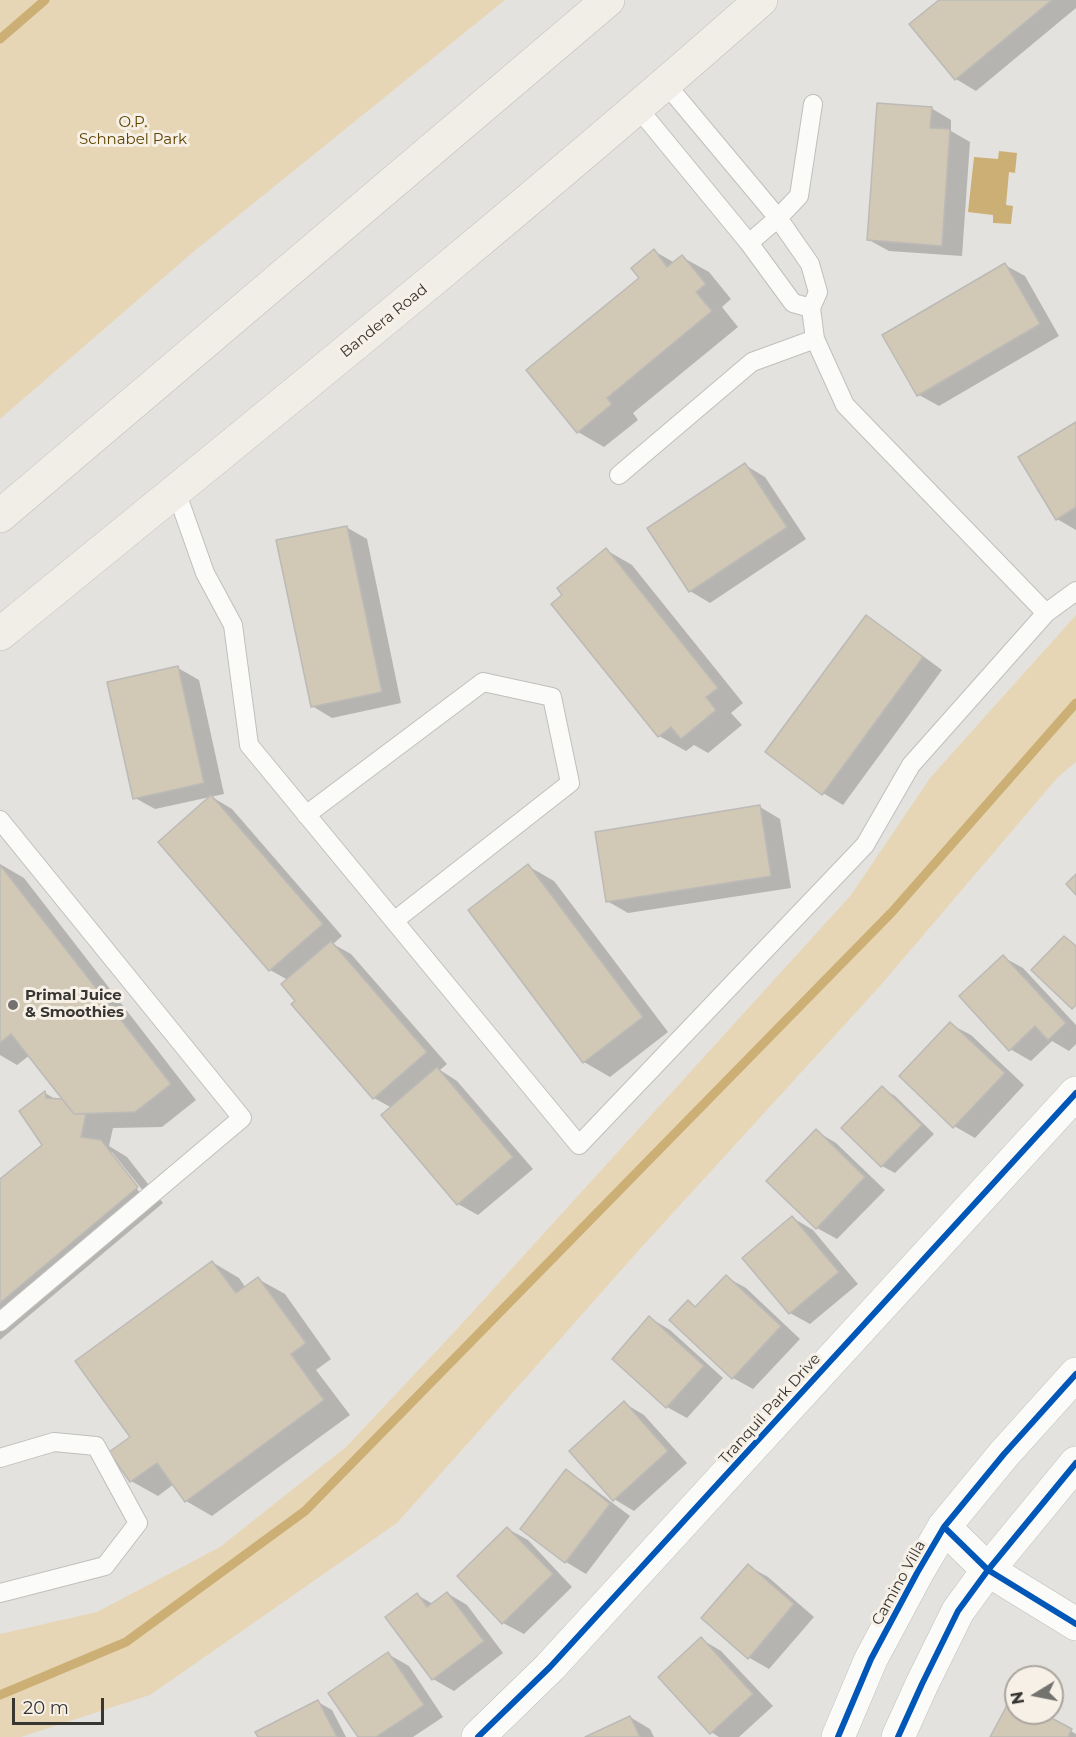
<!DOCTYPE html>
<style>
body{margin:0}
#map{position:relative;width:1076px;height:1737px;overflow:hidden;background:#e4e2de;font-family:Montserrat,sans-serif}
canvas{display:block}
.north{position:absolute;left:1004px;top:1665px;width:60px;height:60px;box-sizing:border-box;background:#f6f0e7;border:2px solid #aaa69f;border-radius:50%;rotate:260deg;font-size:16px;font-weight:700;line-height:24px;text-align:center;color:#383633}
.north::after{content:'';display:block;margin:auto;width:21px;height:27px;background:#74726f;clip-path:polygon(50% 0,100% 100%,50% 72%,0 100%)}
.scale{position:absolute;left:12px;top:1698px;width:92px;height:27px;box-sizing:border-box;border:3px solid #383633;border-top:0;padding-left:8px;font-size:18px;line-height:21px;white-space:nowrap;color:#383633;-webkit-text-stroke:4px #f6f0e7;paint-order:stroke}
</style>
<div id="map">
<canvas width="1076" height="1737"></canvas>
<div class="north">N</div>
<div class="scale">20 m</div>
</div>
<script>
const g = document.querySelector('canvas').getContext('2d');
g.lineJoin = 'round';
function paint(path, color) { g.fillStyle = color; g.fill(path, 'evenodd'); }
function strokePath(path, color, width, dash) { g.strokeStyle = color; g.lineWidth = width; g.lineCap = dash ? 'butt' : 'round'; g.setLineDash(dash || []); g.stroke(path); }
function write(font, color, halo, rows, align = 'center') {
  g.font = font + ' Montserrat,sans-serif'; g.lineWidth = 6; g.setLineDash([]); g.textBaseline = 'middle'; g.strokeStyle = halo; g.fillStyle = color; for (const [text, x, y, turn = 0] of rows) {
    g.save(); g.translate(x, y); g.rotate((+turn || 0) * Math.PI / 180); g.textAlign = isNaN(turn) ? turn : align; if (halo) g.strokeText(text, 0, 0); g.fillText(text, 0, 0); g.restore();
  }
}
const green = new Path2D(`
 M0,0H505L192,253L0,419Z
 M1076,615V762L1058,777L880,986L640,1249L397,1523L150,1695L21,1737H0V1634L97,1612L220,1547L346,1447L457,1329L851,895L930,778Z`);
const water = new Path2D(`
 M999,151L1017,153L1015,173L1009,172L1006,205L1013,206L1011,224L993,223V215L968,212L974,157L998,159Z`);
const shadow = new Path2D(`
 M941,0H1076V8L976,91L956,79Z
 M931,108L951,120V131L970,142L962,256L889,251L869,240Z
 M654,251L675,263L682,257L709,272L731,299L722,307L738,327L633,413L638,420L604,447L578,432L641,278Z
 M1005,265L1025,276L1059,336L939,406L919,395Z
 M1076,424V530L1057,519Z
 M745,465L765,477L806,539L710,603L690,591Z
 M346,527L367,539L401,703L332,718L312,706Z
 M606,550L632,565L743,703L731,713L742,725L708,753L694,745L686,751L659,736Z
 M866,617L886,629L942,670L843,805L823,793Z
 M178,668L199,680L224,794L155,809L135,798Z
 M212,797L232,809L342,936L333,944L351,954L447,1064L440,1070L457,1081L533,1169L478,1215L458,1204L392,1108L374,1098L297,1001L288,980L270,970Z
 M760,807L780,819L791,888L628,913L607,901Z
 M0,864L24,878L196,1100L162,1127L113,1128L109,1146L127,1157L163,1203L0,1340V1181L44,1145L45,1093L57,1100H65L30,1055L17,1065L0,1055ZM108,1152H112L144,1192L141,1194Z
 M528,866L554,881L668,1032L610,1077L584,1062Z
 M1003,957L1023,968L1076,1025V1044L1069,1051L1052,1041L1031,1061L1010,1049Z
 M950,1024L971,1035L1024,1085L975,1138L954,1126Z
 M882,1088L895,1096L934,1134L895,1173L882,1166Z
 M816,1131L836,1143L885,1190L837,1239L817,1228Z
 M793,1218L813,1230L858,1284L810,1324L790,1313Z
 M212,1262L239,1278L246,1288L258,1279L285,1294L331,1359L316,1370L350,1415L212,1516L186,1501L174,1484L158,1496L131,1481L111,1452L132,1437Z
 M726,1277L746,1288L800,1339L753,1389L733,1378L688,1302L697,1307Z
 M650,1318L670,1330L723,1378L687,1418L667,1407Z
 M624,1403L644,1415L687,1463L634,1511L614,1499Z
 M566,1471L586,1483L630,1516L586,1574L566,1562Z
 M508,1529L528,1540L572,1587L524,1634L503,1623L459,1576Z
 M748,1566L768,1577L814,1617L769,1669L748,1657Z
 M447,1593L467,1605L503,1653L454,1691L433,1679L387,1618L417,1595L433,1604Z
 M701,1639L721,1651L773,1706L739,1737H719L711,1732Z
 M388,1654L409,1666L443,1717L413,1737H360Z
 M1016,1700V1713H1039L1076,1734V1737H992Z
 M318,1702L332,1710L346,1737H259Z
 M630,1717L650,1729L654,1737H589Z`);
const stream = new Path2D(`
 M0,39L45,0
 M0,1695L126,1642L305,1511L892,912L1076,703`);
const building = new Path2D(`
 M939,0H1052L955,80L909,24Z
 M877,103L932,107L930,128L950,129L942,246L867,240Z
 M654,249L667,267L682,255L706,284L696,292L712,311L607,398L612,404L577,433L526,370L639,278L631,268Z
 M1005,263L1040,324L917,396L882,335Z
 M1076,422V507L1056,520L1018,457Z
 M745,463L787,527L689,592L647,528Z
 M347,526L382,692L311,707L276,540Z
 M606,548L718,688L706,697L716,710L681,739L671,727L658,737L551,604L562,595L557,588Z
 M866,615L923,657L822,795L765,752Z
 M178,666L204,783L133,799L107,682Z
 M211,795L323,924L269,971L158,842Z
 M760,805L771,876L606,902L595,832Z
 M528,864L643,1017L583,1063L468,910Z
 M0,865L171,1084L135,1112L74,1114L11,1034L0,1043Z
 M1076,874V895L1066,884Z
 M1064,936L1076,946V1005L1072,1009L1031,970Z
 M331,941L427,1052L373,1099L291,1004L295,1001L281,984Z
 M1003,955L1066,1023L1048,1040L1035,1026L1009,1051L959,996Z
 M950,1022L1005,1073L953,1128L899,1076Z
 M437,1067L513,1157L457,1205L381,1115Z
 M882,1086L922,1125L881,1167L841,1128Z
 M45,1091L46,1098L62,1099L74,1114H86L81,1137L101,1140L138,1187L0,1303V1179L42,1145L19,1111Z
 M816,1129L865,1177L816,1229L766,1181Z
 M792,1216L839,1272L789,1314L742,1258Z
 M212,1261L236,1293L258,1277L306,1343L291,1354L324,1400L185,1502L157,1463L130,1482L109,1452L130,1437L75,1361Z
 M726,1275L781,1326L732,1379L669,1320L688,1300L695,1307Z
 M649,1316L704,1366L666,1408L612,1359Z
 M624,1401L668,1451L613,1501L569,1451Z
 M566,1469L610,1504L565,1563L520,1529Z
 M507,1527L553,1574L502,1624L457,1576Z
 M748,1564L794,1604L748,1659L701,1618Z
 M447,1592L484,1641L432,1680L385,1617L417,1593L427,1607Z
 M701,1637L753,1694L710,1734L658,1677Z
 M388,1652L424,1705L376,1737H358L328,1693Z
 M1012,1696L1016,1699V1713H1042L1072,1729L1068,1737H990Z
 M318,1700L337,1737H258L255,1732Z
 M630,1716L640,1737H585Z`);
const service = new Path2D(`
 M638,108L749,243L793,303L811,308
 M749,243L778,218L799,196L813,104
 M619,475L752,362L815,339
 M176,491L205,573L233,625L249,745L579,1145L865,845L911,765L1046,613L845,405L815,339L811,308L818,292L810,264L778,218L666,84
 M1046,613L1076,591
 M306,815L483,682L552,697L570,783L394,921
 M0,820L242,1118L0,1322
 M0,1458L54,1442L96,1446L138,1523L105,1566L0,1593`);
const minor = new Path2D(`
 M944,1527L988,1570L1076,1624
 M478,1737L550,1667L1076,1093`);
const tertiary = new Path2D(`
 M838,1737L871,1659L917,1573L944,1527L1004,1454L1076,1374
 M898,1737L922,1684L958,1611L988,1570L1076,1463`);
const primary = new Path2D(`
 M0,516L608,0
 M0,634C256,425 514,218 761,0`);
const cycleway = new Path2D(`
 M944,1527L988,1570L1076,1624
 M478,1737L550,1667L1076,1093
 M838,1737L871,1659L917,1573L944,1527L1004,1454L1076,1374
 M898,1737L922,1684L958,1611L988,1570L1076,1463`);
const markers = [
 [13,1005,6,"#74726f"]
];
const parkNames = [
 ["O.P.",133,123],
 ["Schnabel Park",133,140]
];
const streetNames = [
 ["Bandera Road",384,321,-39],
 ["Tranquil Park Drive",770,1409,-48],
 ["Camino Villa",899,1583,-61]
];
const poiNames = [
 ["Primal Juice",25,996],
 ["& Smoothies",25,1013]
];
paint(green, '#e7d6b6');
paint(water, '#ccaf74');
paint(shadow, '#0003');
strokePath(stream, '#ccaf74', 9);
paint(building, '#d1c8b6');
strokePath(building, '#bcbab7', 1.5);
strokePath(service, '#c1bfbb', 20);
strokePath(minor, '#c1bfbb', 34);
strokePath(tertiary, '#c1bfbb', 34);
strokePath(primary, '#bfbdbb', 34);
strokePath(service, '#fbfbfa', 18);
strokePath(minor, '#fbfbfa', 33);
strokePath(tertiary, '#fbfbfa', 33);
strokePath(primary, '#f1eee7', 33);
strokePath(cycleway, '#0057b8', 6);
for (const [x, y, r, color] of markers) { const dot = new Path2D(); dot.arc(x, y, r, 0, 2 * Math.PI); g.fillStyle = color; g.fill(dot); strokePath(dot, '#f6f0e7', 2); }
write('15px', '#5f4400', '#f6f0e7', parkNames);
write('15px', '#383633', '#f6f0e7', streetNames);
write('bold 15px', '#383633', '#f6f0e7', poiNames, 'left');
</script>
